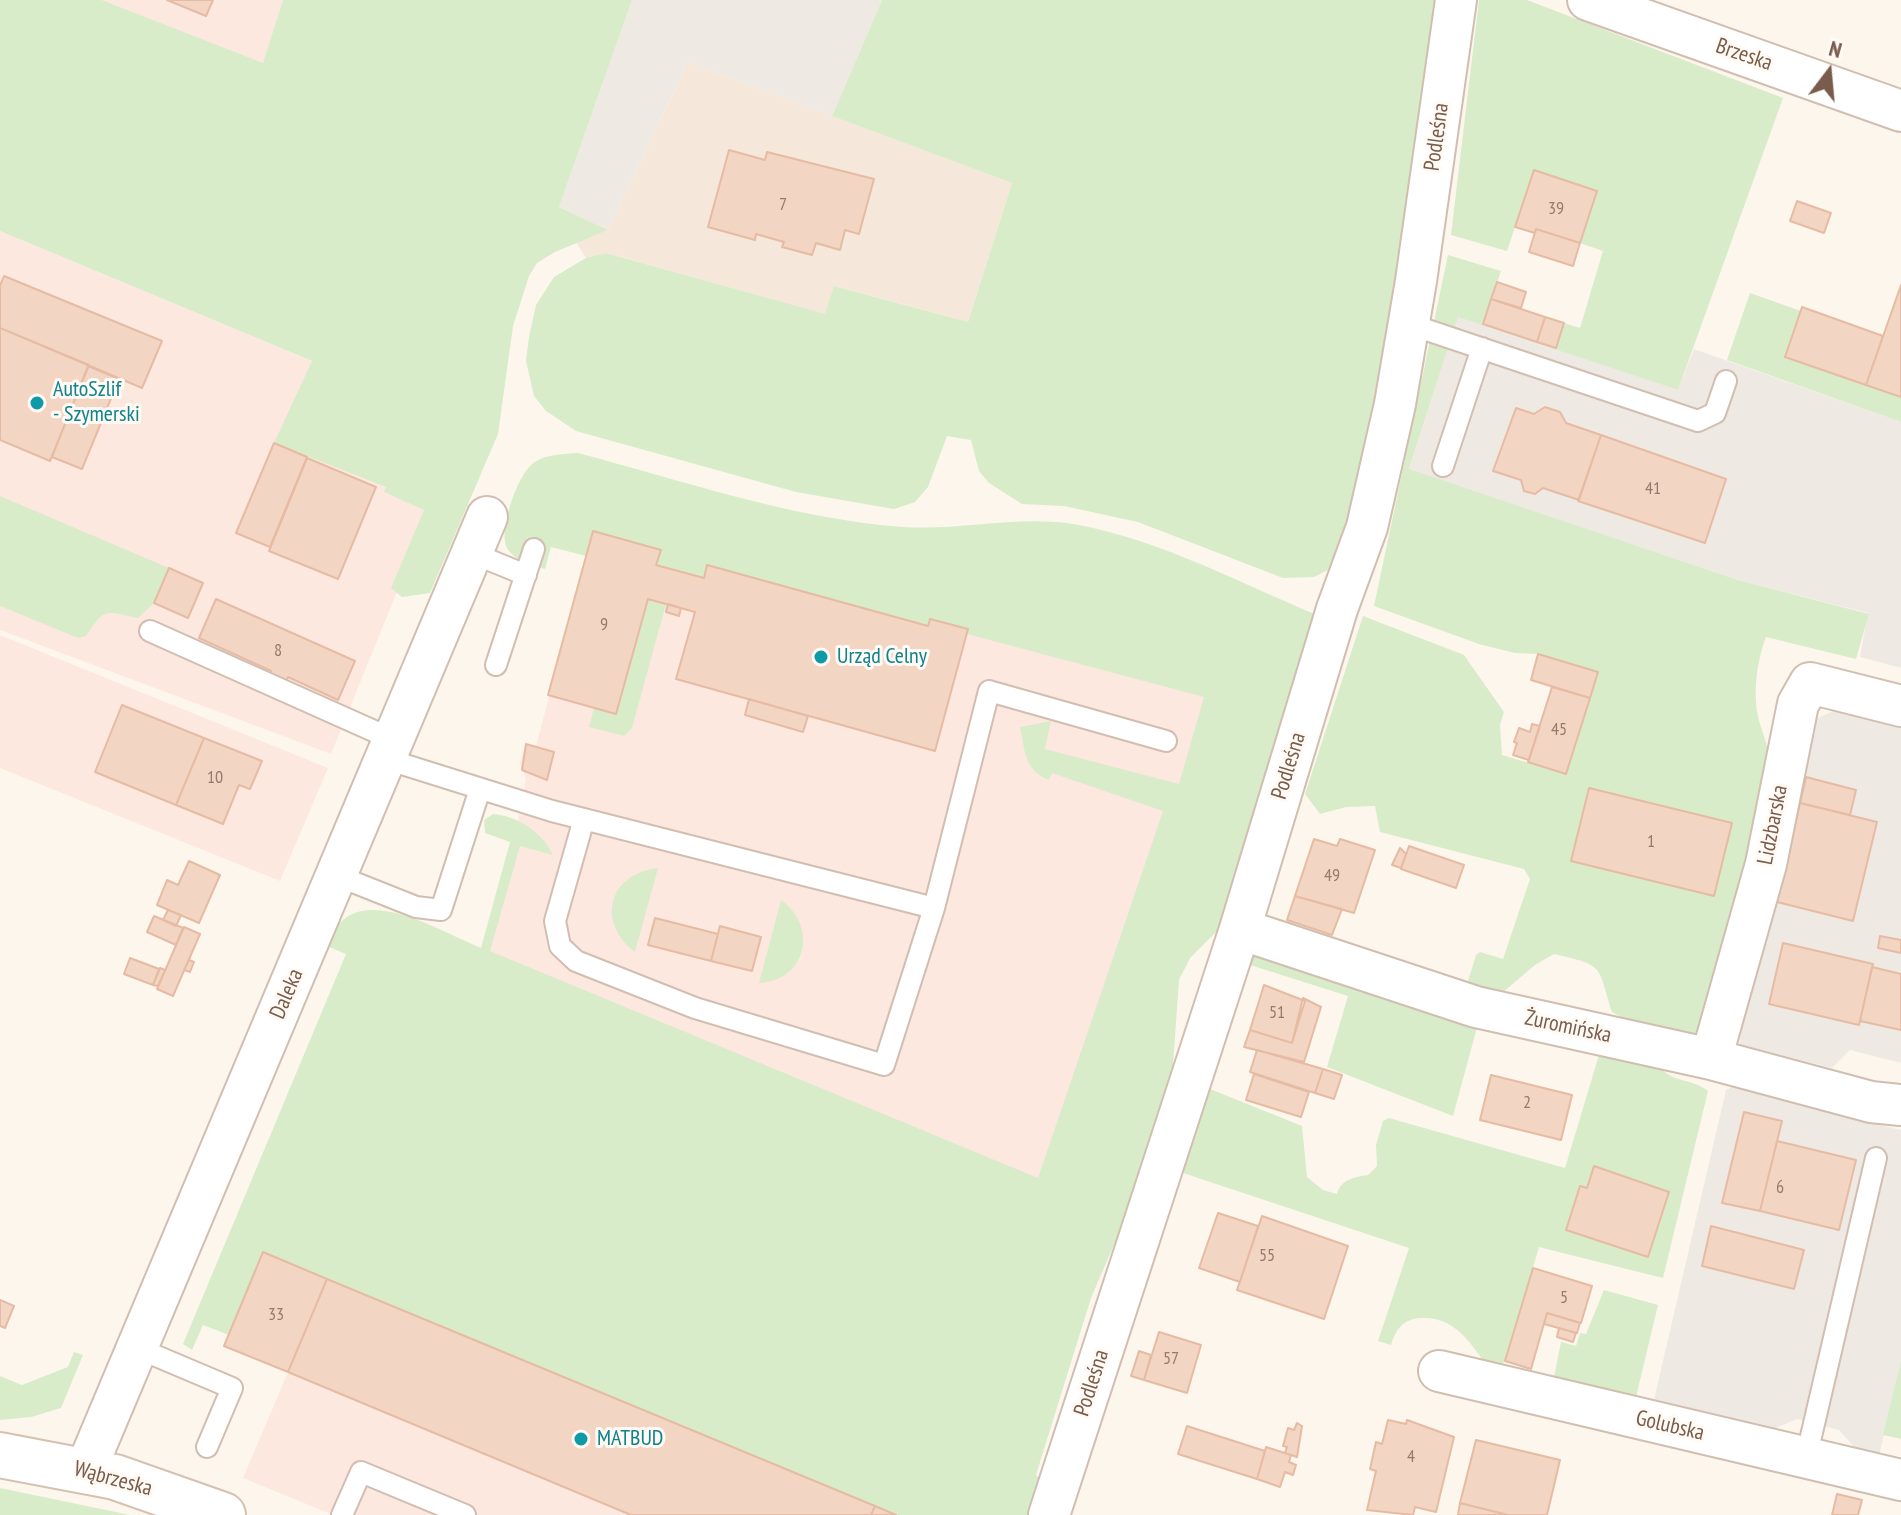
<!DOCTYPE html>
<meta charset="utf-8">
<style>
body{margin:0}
#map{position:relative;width:1901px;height:1515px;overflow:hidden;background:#fdf6ec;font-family:"PT Sans Narrow",sans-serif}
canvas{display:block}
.north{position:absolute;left:1789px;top:32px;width:80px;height:80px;-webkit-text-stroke:6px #fffaf3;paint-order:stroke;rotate:16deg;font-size:22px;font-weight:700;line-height:32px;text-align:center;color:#7a5c4d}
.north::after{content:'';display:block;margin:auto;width:28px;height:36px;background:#7a5c4d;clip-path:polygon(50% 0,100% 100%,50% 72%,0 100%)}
</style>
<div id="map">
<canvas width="1901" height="1515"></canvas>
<div class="north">N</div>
</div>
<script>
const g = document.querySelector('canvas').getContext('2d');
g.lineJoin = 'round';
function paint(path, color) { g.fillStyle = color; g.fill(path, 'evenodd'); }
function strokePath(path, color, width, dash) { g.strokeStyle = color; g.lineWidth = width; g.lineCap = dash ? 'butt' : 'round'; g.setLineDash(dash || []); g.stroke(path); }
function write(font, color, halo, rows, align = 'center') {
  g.font = font + ' "PT Sans Narrow",sans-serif'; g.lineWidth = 6; g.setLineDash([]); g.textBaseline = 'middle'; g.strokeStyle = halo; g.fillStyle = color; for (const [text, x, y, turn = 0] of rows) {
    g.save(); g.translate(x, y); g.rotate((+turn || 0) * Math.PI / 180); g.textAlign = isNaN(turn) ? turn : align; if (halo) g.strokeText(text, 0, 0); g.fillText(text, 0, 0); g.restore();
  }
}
const residential = new Path2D(`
 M688,62L1012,183L968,322L835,286L826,315L607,253L586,258L576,242L608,230Z`);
const commercial = new Path2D(`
 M102,0H283L263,64Z
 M0,231L465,425L331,754L0,630Z
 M593,531L1234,658L1080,1209L481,949L518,820L526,780L520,763L526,744L536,746Z
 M0,635L328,768L280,881L0,768Z
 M288,1372L631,1515H333L243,1478Z`);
const industrial = new Path2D(`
 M632,0H882L832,116L688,62L608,230L559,207Z
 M1458,316L1678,390L1694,349L1901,422V668L1860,657L1868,613L1738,580L1409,470Z
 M1839,708L1901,725V1063L1850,1050L1832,1068L1739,1044L1763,922L1814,720Z
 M1732,1087L1861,1115L1863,1121L1901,1130V1360L1879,1456L1857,1450L1839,1430L1797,1419L1771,1430L1653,1404L1726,1090Z`);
const green = new Path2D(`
 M0,0H102L263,63L283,0H632L559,207L608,230L555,252L537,263L529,276L513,326L498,434L430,593L402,597L391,588L424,510L384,492L386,487L274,443L312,361L0,231Z
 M882,0H1435L1373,443L1334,567L1314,577L1283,578L1138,522L1064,506L1022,504L989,483L979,471L971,440L947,436L928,487L915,502L894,509L796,492L576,431L546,411L534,396L526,361L529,337L536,305L554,277L586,258L606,253L825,314L834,286L968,322L1012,183L832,116Z
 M1479,0H1527L1783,98L1678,390L1458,317L1409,469L1738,580L1869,614L1856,659L1766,637C1756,663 1752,698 1760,724C1765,740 1770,751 1771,767L1706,1039L1629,1021L1612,1012C1597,964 1605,966 1554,954L1535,965L1502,993L1434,980L1436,971L1468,981L1476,955L1480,952L1503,959L1530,879L1524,869L1380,832L1375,806L1346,807L1320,814L1305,794L1363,616L1464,655L1504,712L1500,725L1502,755L1566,774L1597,673L1538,654L1515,653L1479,644L1374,606L1448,255L1501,271L1483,324L1556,347L1564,323L1580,328L1603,251L1580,243L1597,191L1534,170L1507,251L1451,235Z
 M1750,293L1801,311L1785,357L1901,397V422L1727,360Z
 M578,453C684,481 793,519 903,527C962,531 1020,514 1079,525C1162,541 1240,583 1317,615L1226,912L1219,929L1190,958L1179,980L1172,1079L1138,1189L1091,1298L1036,1475L1040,1479L1035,1515H896L264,1252L229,1335L203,1325L192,1350L183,1344L346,954L329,947C332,940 334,930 339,924C371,887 445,934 481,948L510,842L485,833L484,820L493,814C518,816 542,832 553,855L520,846L490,951L1038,1178L1163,811L1052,773L1049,780C1024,771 1025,750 1020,727L1051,721L1045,749L1179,784L1204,697L967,634L968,629L931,619L928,626L708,565L704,578L656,565L660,550L593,531L586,556L551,547L545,569C532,566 514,560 507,548C498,530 518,472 535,462C547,454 564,454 578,453Z
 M0,496L169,568L154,603L138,618C104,611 105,607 86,636L78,638L0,606Z
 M648,599L666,604L632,728L624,736L589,727L594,708L616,713Z
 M658,868L635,952C596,922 608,874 658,868Z
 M781,900C819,927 806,981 759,983Z
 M1252,951L1479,1020L1453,1116L1327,1067L1348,996L1247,964Z
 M1599,1055L1662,1069C1672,1082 1694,1079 1708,1091L1663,1278L1539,1247L1505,1361L1492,1373C1473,1347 1457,1316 1421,1318C1403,1319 1396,1329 1391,1345L1378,1341L1409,1248L1177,1171L1205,1087L1302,1126L1307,1177L1323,1190L1337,1194C1341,1179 1355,1177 1368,1175L1377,1166L1376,1145L1383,1121L1389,1118L1565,1168Z
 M1604,1290L1658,1305L1635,1401L1553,1382L1561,1342L1576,1346L1580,1333L1586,1334Z
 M74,1352L83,1355L61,1408L31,1417L0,1420V1376L22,1385L68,1367Z
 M1901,1360V1439L1883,1435Z
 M0,1488L130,1515H0Z`);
const building = new Path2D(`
 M167,0H213L206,16Z
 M729,150L765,160L767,152L874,179L859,234L845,230L840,250L816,243L812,255L782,247L784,242L756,234L755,240L708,227Z
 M1534,170L1597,191L1580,243L1536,229L1535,233L1515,227Z
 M1797,201L1831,213L1824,233L1790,221Z
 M1536,229L1580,243L1573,266L1529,252Z
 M4,276L162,341L142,388L0,328V286Z
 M1497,282L1526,292L1521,308L1491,299Z
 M1901,285V397L1866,385Z
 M1491,299L1545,317L1537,342L1483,324Z
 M1802,307L1883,336L1866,385L1785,357Z
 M1545,317L1564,323L1556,348L1537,342Z
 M0,328L89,365L50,461L0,440Z
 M88,366L119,379L82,469L52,457Z
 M1545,407L1560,412L1566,423L1601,435L1579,500L1543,488L1535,494L1524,491L1521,480L1493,471L1516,408L1534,414Z
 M1601,435L1726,479L1705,543L1578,501Z
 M274,443L307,457L270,547L236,533Z
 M307,458L376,487L338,579L269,551Z
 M593,531L661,550L656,565L704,578L707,565L928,626L930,619L968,629L935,751L676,679L695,612L648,599L616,714L548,695Z
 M169,568L203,583L188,618L154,603Z
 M216,599L355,661L338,700L288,677L284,687L268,680L271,671L199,638Z
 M668,604L681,608L679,616L666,612Z
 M1538,654L1598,672L1590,698L1531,680Z
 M1552,687L1590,698L1566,774L1528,762Z
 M749,699L808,716L803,732L745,715Z
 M122,705L204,738L176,805L95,772Z
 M1532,724L1540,726L1529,760L1513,755L1517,743L1514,742L1519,728L1530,732Z
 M204,738L262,761L250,789L239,785L223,824L176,805Z
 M526,744L554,752L547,780L522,770Z
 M1806,777L1856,790L1850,815L1800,803Z
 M1589,788L1732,823L1714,896L1571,861Z
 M1800,803L1877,822L1853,921L1777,902Z
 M1314,839L1337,846L1340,839L1375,850L1354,913L1295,896Z
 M1409,846L1464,865L1456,888L1401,869Z
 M1400,848L1406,854L1401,868L1392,865Z
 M189,861L220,875L199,923L157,905L167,880L178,885Z
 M1295,896L1342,909L1332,935L1287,920Z
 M168,910L181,915L176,926L163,920Z
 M154,916L183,928L176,945L147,932Z
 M655,918L718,934L711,961L648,945Z
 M720,926L761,937L752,971L711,961Z
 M184,927L200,934L173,996L157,989Z
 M1880,936L1901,940V953L1878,948Z
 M1783,943L1873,964L1859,1025L1769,1004Z
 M130,958L159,969L153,985L124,974Z
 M189,960L194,962L190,972L184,970Z
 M1872,967L1901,974V1030L1860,1021Z
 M160,968L165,970L158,986L153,985Z
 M1264,985L1305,1001L1292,1043L1250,1030Z
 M1303,998L1321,1007L1304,1062L1244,1047L1250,1030L1292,1043Z
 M1257,1050L1323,1069L1315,1093L1250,1072Z
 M1323,1069L1342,1075L1334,1099L1315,1093Z
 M1254,1074L1309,1092L1301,1117L1246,1100Z
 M1491,1075L1572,1095L1561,1140L1480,1120Z
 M1744,1112L1782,1121L1760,1211L1722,1203Z
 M1777,1141L1856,1160L1839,1230L1760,1211Z
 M1594,1166L1669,1192L1648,1257L1566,1230L1580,1186L1587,1188Z
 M1218,1213L1258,1226L1240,1282L1199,1268Z
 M1262,1216L1348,1246L1324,1319L1237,1290Z
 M1711,1226L1804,1250L1794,1289L1702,1266Z
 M263,1252L327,1279L288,1372L224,1346Z
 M1533,1268L1592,1286L1581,1323L1547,1313L1531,1369L1505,1361Z
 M327,1279L875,1506L871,1515H631L288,1372Z
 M0,1300L14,1306L5,1328L0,1326Z
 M1547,1313L1580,1323L1577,1333L1544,1324Z
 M1559,1328L1576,1333L1573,1342L1557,1337Z
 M1159,1332L1201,1345L1187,1393L1144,1380Z
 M1139,1351L1151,1355L1144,1380L1131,1376Z
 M1388,1420L1406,1424L1407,1420L1454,1437L1436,1512L1415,1507L1413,1515L1367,1510L1376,1471L1370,1469L1376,1442L1382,1444Z
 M1297,1423L1302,1426L1297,1457L1285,1453L1287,1447L1283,1446L1288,1428L1294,1430Z
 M1187,1426L1265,1451L1257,1479L1178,1454Z
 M1476,1440L1560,1460L1547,1515H1508L1460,1503Z
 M1266,1447L1291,1455L1289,1462L1296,1465L1293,1475L1285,1472L1280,1487L1257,1479Z
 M1837,1494L1862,1500L1858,1515H1832Z
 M1460,1503L1508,1515H1458Z
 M875,1506L896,1515H871Z`);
const lane = new Path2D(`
 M1409,324L1698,421L1715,413L1726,381
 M1443,466L1482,348
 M472,553L526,575
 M150,631L394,740
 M496,665L534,549
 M386,759L552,811L934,908L989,691L1166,741
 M584,819L555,921L560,946L576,961L695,1008L884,1065L934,908
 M338,876L416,907L441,910L480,789
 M135,1347L232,1388L207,1447
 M1806,1458L1876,1158
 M342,1515L361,1472L465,1515`);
const street = new Path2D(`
 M1588,0L1901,111
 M1240,929L1476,1007L1711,1059L1871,1102L1901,1105
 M1711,1059L1766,864L1798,704L1810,683L1901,706
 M1439,1371L1901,1480
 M86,1469L487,517
 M1049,1515L1240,929L1337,609L1367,527L1395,404L1416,281L1456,0`);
const secondary = new Path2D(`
 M0,1455L115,1477L223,1515`);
const markers = [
 [37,403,8,"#0f9aa8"],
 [821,657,8,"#0f9aa8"],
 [581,1439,8,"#0f9aa8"]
];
const numberNames = [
 ["7",783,205],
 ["39",1556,209],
 ["41",1653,489],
 ["9",604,625],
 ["8",278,651],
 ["45",1559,730],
 ["10",215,778],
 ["1",1651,842],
 ["49",1332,876],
 ["51",1277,1013],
 ["2",1527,1103],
 ["6",1780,1188],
 ["55",1267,1256],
 ["5",1564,1298],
 ["33",276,1315],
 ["57",1171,1359],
 ["4",1411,1457]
];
const streetNames = [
 ["Brzeska",1744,55,19],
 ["Podleśna",1437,137,-82],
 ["Podleśna",1289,766,-73],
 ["Lidzbarska",1773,825,-79],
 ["Daleka",287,994,-67],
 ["Żuromińska",1568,1027,12],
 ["Podleśna",1092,1383,-72],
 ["Golubska",1670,1426,13],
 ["Wąbrzeska",113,1479,15]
];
const cultureNames = [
 ["AutoSzlif",53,390],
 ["- Szymerski",53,415],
 ["Urząd Celny",837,657],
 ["MATBUD",597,1439]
];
paint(residential, '#f5e8da');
paint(commercial, '#fde8e0');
paint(industrial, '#efe9e4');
paint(green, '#d8ecc9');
paint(building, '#f3d5c3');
strokePath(building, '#e6bba3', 2);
strokePath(lane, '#d1beb0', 24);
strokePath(street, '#d1beb0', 44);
strokePath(secondary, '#d6c0b0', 48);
strokePath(lane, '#fff', 20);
strokePath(street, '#fff', 40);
strokePath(secondary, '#fff', 44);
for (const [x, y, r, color] of markers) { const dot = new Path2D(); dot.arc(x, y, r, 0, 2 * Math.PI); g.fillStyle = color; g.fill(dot); strokePath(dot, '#fffaf3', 3); }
write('18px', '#987a6a', null, numberNames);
write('22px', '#7a5c4d', '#fffaf3', streetNames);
write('22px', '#0d838f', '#fffaf3', cultureNames, 'left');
</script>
